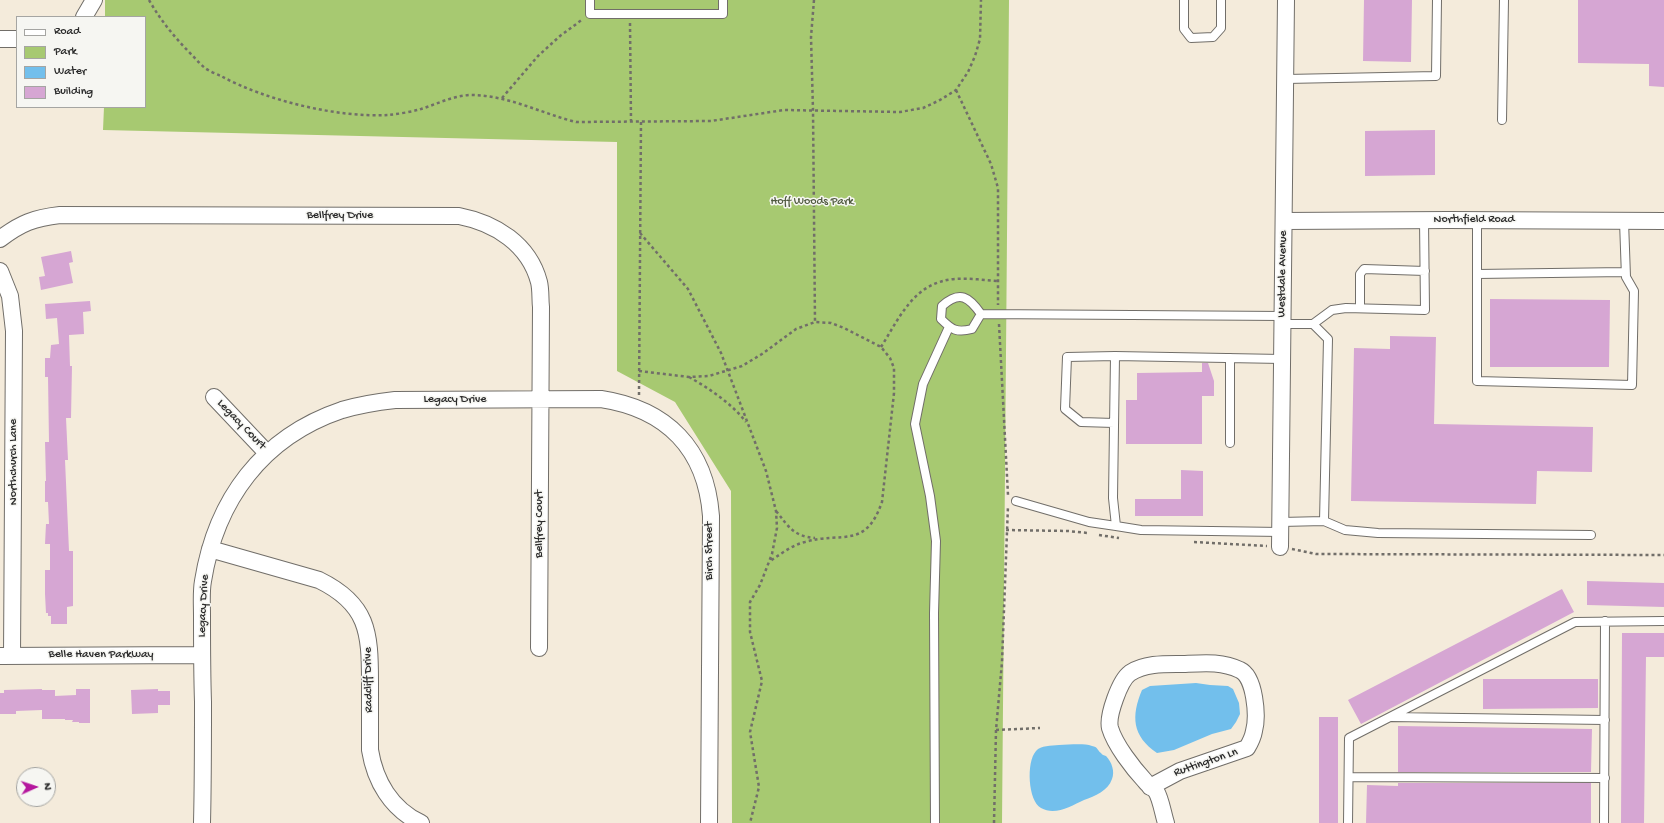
<!DOCTYPE html>
<style>
body{margin:0}
#map{position:relative;width:1664px;height:823px;overflow:hidden;background:#f4ebdb;font-family:"Gochi Hand",sans-serif}
canvas{display:block}
.legend{position:absolute;left:16px;top:16px;width:130px;height:92px;box-sizing:border-box;background:#f6f6f2;border:1px solid #a5a5a2;margin:0;padding:5px 7px;list-style:none;font-size:12px;color:#2b2b2b}
.legend li{display:flex;align-items:center;gap:8px;height:20px}
.legend b{width:20px;border:1px solid #a5a5a2}
.north{position:absolute;left:16px;top:767px;width:40px;height:40px;box-sizing:border-box;background:#f6f6f2;border:1px solid #a5a5a2;border-radius:50%;rotate:87deg;font-size:11px;font-weight:700;line-height:16px;text-align:center;color:#2b2b2b}
.north::after{content:'';display:block;margin:auto;width:14px;height:18px;background:#b5179e;clip-path:polygon(50% 0,100% 100%,50% 72%,0 100%)}
</style>
<div id="map">
<canvas width="1664" height="823"></canvas>
<ul class="legend">
<li><b style="height:5px;background:#fff"></b>Road</li>
<li><b style="height:11px;background:#a7c971"></b>Park</li>
<li><b style="height:11px;background:#72bfec"></b>Water</li>
<li><b style="height:11px;background:#d6a6d3"></b>Building</li>
</ul>
<div class="north">N</div>
</div>
<script>
const g = document.querySelector('canvas').getContext('2d');
g.lineJoin = 'round';
function paint(path, color) { g.fillStyle = color; g.fill(path, 'evenodd'); }
function strokePath(path, color, width, dash) { g.strokeStyle = color; g.lineWidth = width; g.lineCap = dash ? 'butt' : 'round'; g.setLineDash(dash || []); g.stroke(path); }
function write(font, color, halo, rows, align = 'center') {
  g.font = font + ' "Gochi Hand",sans-serif'; g.lineWidth = 3; g.setLineDash([]); g.textBaseline = 'middle'; g.strokeStyle = halo; g.fillStyle = color; for (const [text, x, y, turn = 0] of rows) {
    g.save(); g.translate(x, y); g.rotate((+turn || 0) * Math.PI / 180); g.textAlign = isNaN(turn) ? turn : align; if (halo) g.strokeText(text, 0, 0); g.fillText(text, 0, 0); g.restore();
  }
}
const green = new Path2D(`
 M105,0H1009L1002,823H732L731,491L675,402L617,371V142L103,130L104,107H145V17H105Z`);
const water = new Path2D(`
 M1196,683L1210,685L1228,686L1233,689L1239,703L1240,714L1236,722L1231,729L1212,734L1174,750L1157,753C1132,736 1131,716 1142,690L1150,686Z
 M1059,745C1069,745 1083,743 1092,746C1098,747 1097,750 1101,753C1102,755 1104,755 1106,756C1112,762 1115,772 1112,779C1108,791 1095,796 1084,800C1071,806 1055,816 1041,808C1028,801 1026,762 1036,751C1041,745 1051,746 1059,745Z`);
const building = new Path2D(`
 M1364,0H1412L1411,62L1363,61Z
 M1578,0H1664V87L1649,86V64L1578,63Z
 M1435,130V175L1365,176V131Z
 M71,251L73,262L69,263L73,283L41,290L39,277L45,276L41,257Z
 M1490,299L1610,300L1609,367H1490Z
 M90,301L91,311L83,312L84,334L69,335L70,366H72L71,418H66L68,460H65L69,551H73V606L67,607V624H51V616H48V613H46L45,594V570H50V544H45L46,524H49L48,502H45V481H46L45,442H49L48,377H45V358H50L51,345L59,344L57,318L46,319L45,304Z
 M1390,336L1436,337L1434,424L1593,427L1592,472L1537,471L1536,504L1351,501L1354,348L1390,349Z
 M1202,363H1208L1214,381V396H1202V444H1126V400H1137V373L1202,372Z
 M1181,470L1203,471V516H1135V499H1181Z
 M1587,581L1664,583V607L1587,605Z
 M1562,589L1574,612L1361,724L1348,700Z
 M1622,633H1664V657H1646L1644,823H1621Z
 M1483,679H1598V708L1483,709Z
 M42,689V690H55V696L76,695V689H90V723H79V722H72L73,720H65V719H42V710L16,711V714H0V693H4V690Z
 M158,689V691H170V705H158V713L132,714L131,690Z
 M1319,717H1338V823H1319Z
 M1398,726L1592,729L1591,772H1398Z
 M1398,783H1591V823H1366L1367,785L1398,786Z`);
const path = new Path2D(`
 M149,0C161,21 175,38 192,55C196,59 200,64 205,68C209,71 216,74 221,76C265,100 337,118 388,115C398,114 411,112 421,109C437,104 452,96 470,95C508,95 540,113 576,122L711,121L784,110L900,112L923,108L940,100L956,90L968,72L975,56L980,39L981,0
 M814,0L811,37L813,110L815,322
 M630,23L631,121
 M956,90L991,164L998,188V305
 M502,98L538,56L560,36L583,19
 M640,233L688,289L721,353L766,471L776,511L777,528L772,554L760,585L750,602V632L762,681L750,732L759,787L750,823
 M999,324L1008,495
 M881,347C900,317 914,282 955,279C969,278 984,280 998,281
 M639,371L689,377L709,376L742,366L762,354L796,329L815,322L831,323L844,328L881,347L890,358L894,368V393L882,502C865,550 843,531 805,542C792,545 781,554 770,561
 M689,377C710,389 731,403 746,422
 M639,395L641,121
 M776,511C789,527 793,536 815,538
 M1006,530L1068,531L1088,533
 M1099,535L1119,538
 M1194,542L1267,546
 M1292,549L1316,554L1664,555
 M996,730L1040,728
 M994,823L996,730L1002,662L1008,506`);
const service = new Path2D(`
 M590,0V14H723V0
 M1184,0V29L1191,38L1213,37L1221,28V0
 M1286,79L1436,76L1437,0
 M1502,120L1504,0
 M1477,220V381L1632,385L1634,291L1626,277L1624,221
 M1477,274L1625,272
 M1360,308V274L1364,269L1425,271
 M981,314L972,329C957,333 952,330 941,319L942,306C960,290 969,297 981,314L1283,316
 M1282,324H1313L1332,310L1346,308L1425,310L1424,220
 M1115,356L1113,498L1116,526L1141,530L1281,532
 M1114,423L1081,422L1065,409L1067,357L1115,356L1282,359
 M1230,443V358
 M1016,501L1089,522L1116,526
 M1324,521L1345,530L1378,533L1591,535
 M1281,522L1324,521L1328,339L1313,324
 M1391,717L1605,720
 M1349,777L1605,778
 M935,823L934,613L936,541L930,496L915,424L923,384L949,327
 M1348,823L1349,738L1575,622L1664,621
 M1604,823L1605,621`);
const minor = new Path2D(`
 M84,17L94,0
 M0,39H17
 M1284,221L1448,220L1664,221
 M0,239C21,223 34,218 60,215L459,216C495,223 529,244 539,282C541,290 540,299 541,307L539,648
 M0,271L10,296L14,331L12,656
 M214,397L267,453
 M1280,547L1286,0
 M210,549L319,580C368,604 370,632 370,682C370,705 370,727 370,750C375,781 391,809 421,823
 M0,656L201,655
 M1150,787L1180,771L1247,748C1250,743 1253,737 1254,731C1258,716 1255,677 1240,670C1222,661 1203,663 1183,664C1166,664 1145,663 1130,673C1120,680 1107,716 1110,728C1115,745 1133,768 1145,781C1148,785 1153,788 1156,791C1161,799 1163,814 1166,823
 M202,823C203,783 203,742 203,702C202,673 202,644 202,615C202,604 201,592 203,581C216,500 262,437 342,410C359,405 377,402 395,400L601,399C667,409 706,449 711,516L709,823`);
const parkNames = [
 ["Hoff Woods Park",812,202]
];
const streetNames = [
 ["Bellfrey Drive",340,216],
 ["Northfield Road",1474,220],
 ["Westdale Avenue",1283,274,-89],
 ["Legacy Drive",455,400],
 ["Legacy Court",241,425,46],
 ["Northchurch Lane",14,462,-90],
 ["Bellfrey Court",540,524,-90],
 ["Birch Street",710,551,-90],
 ["Legacy Drive",204,606,-87],
 ["Belle Haven Parkway",101,655],
 ["Radcliff Drive",369,680,-91],
 ["Ruttington Ln",1206,763,-19]
];
paint(green, '#a7c971');
paint(water, '#72bfec');
paint(building, '#d6a6d3');
strokePath(service, '#716e69', 10);
strokePath(minor, '#716e69', 18);
strokePath(path, '#716e69', 2.5, [3, 3]);
strokePath(service, '#fff', 8);
strokePath(minor, '#fff', 16);
write('12px', '#505a40', '#f6f6f2', parkNames);
write('12px', '#2b2b2b', '#f6f6f2', streetNames);
</script>
